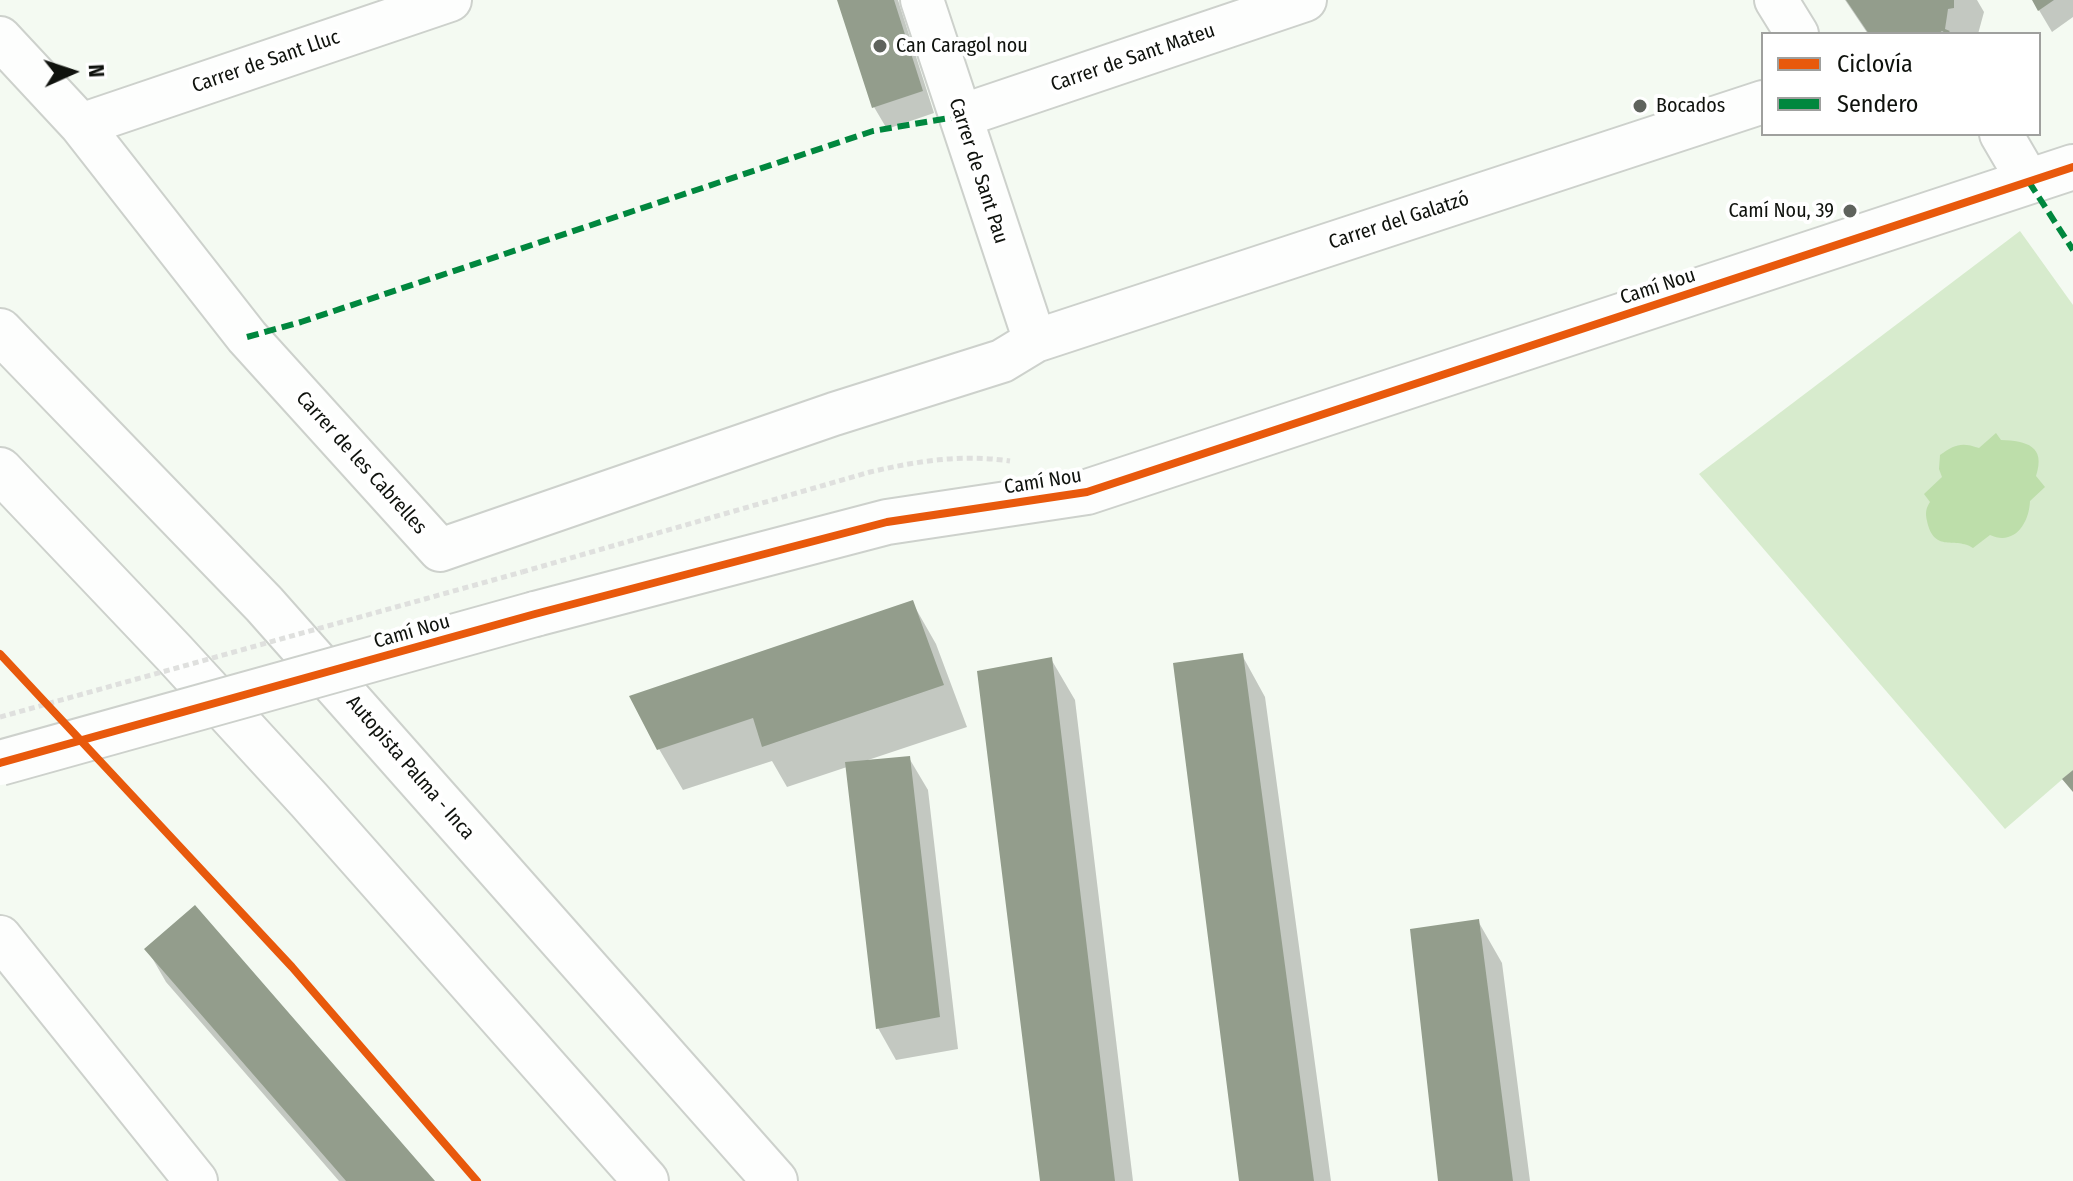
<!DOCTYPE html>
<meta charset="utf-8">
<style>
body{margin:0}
#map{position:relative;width:2073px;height:1181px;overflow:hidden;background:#f4faf2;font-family:"Fira Sans Condensed",sans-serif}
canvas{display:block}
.legend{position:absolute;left:1761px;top:32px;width:280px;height:104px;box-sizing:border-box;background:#fff;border:2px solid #9fa09e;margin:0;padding:10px 14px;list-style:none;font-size:24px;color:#0f120d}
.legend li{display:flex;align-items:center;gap:16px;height:40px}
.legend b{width:40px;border:2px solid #9fa09e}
.north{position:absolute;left:32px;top:32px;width:80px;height:80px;-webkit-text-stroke:6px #fff;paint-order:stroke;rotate:87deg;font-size:22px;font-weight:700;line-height:32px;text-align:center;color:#0f120d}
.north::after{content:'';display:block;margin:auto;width:28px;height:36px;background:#0f120d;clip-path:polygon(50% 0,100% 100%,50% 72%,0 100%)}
</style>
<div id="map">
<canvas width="2073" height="1181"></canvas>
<ul class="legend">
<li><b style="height:10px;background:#e8590c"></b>Ciclovía</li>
<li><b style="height:10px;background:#00873e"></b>Sendero</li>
</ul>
<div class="north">N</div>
</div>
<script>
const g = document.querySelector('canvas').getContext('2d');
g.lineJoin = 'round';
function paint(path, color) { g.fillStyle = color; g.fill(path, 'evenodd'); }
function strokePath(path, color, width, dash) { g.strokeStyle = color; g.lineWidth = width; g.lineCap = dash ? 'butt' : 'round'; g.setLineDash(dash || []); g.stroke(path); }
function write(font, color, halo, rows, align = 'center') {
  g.font = font + ' "Fira Sans Condensed",sans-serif'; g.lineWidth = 8; g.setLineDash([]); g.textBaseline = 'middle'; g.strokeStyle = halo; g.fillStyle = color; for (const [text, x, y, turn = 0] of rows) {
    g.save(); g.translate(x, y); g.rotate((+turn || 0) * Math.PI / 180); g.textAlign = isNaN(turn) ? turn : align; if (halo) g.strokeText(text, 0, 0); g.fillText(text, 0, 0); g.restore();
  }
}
const green = new Path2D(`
 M2020,231L2073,305V770L2005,829L1699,474Z`);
const water = new Path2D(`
 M1996,433L2001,440C2027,441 2046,446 2036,476L2045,487L2030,501C2029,524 2014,546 1990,535L1973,548C1956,536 1934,554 1927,521C1925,513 1926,508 1930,502L1924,494L1942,477L1939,469L1940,455C1955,444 1962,442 1979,448Z`);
const shadow = new Path2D(`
 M840,0H898L934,113L887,129L874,107Z
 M1845,0H1977L1984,12L1978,34H1868Z
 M2033,0H2073V17L2052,32Z
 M912,602L936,644L967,727L868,760L909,758L928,790L958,1049L896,1060L878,1028L847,767L787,787L772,761L683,790L659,749Z
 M1242,655L1265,697L1331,1181H1241Z
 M1051,659L1075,700L1133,1181H1042Z
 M1478,921L1502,963L1530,1181H1440Z
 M147,949L433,1181H339L166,982Z`);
const building = new Path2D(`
 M837,0H894L923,91L872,108Z
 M1846,0H1954V8L1948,9L1947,16L1945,29L1950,31L1947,34L1942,31L1938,34H1869Z
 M2032,0H2054L2038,11Z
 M913,600L944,685L762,747L753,718L657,750L629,696Z
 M1243,653L1314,1181H1239L1173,663Z
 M1052,657L1115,1181H1040L977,671Z
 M910,756L940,1017L876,1029L845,762Z
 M2073,770V792L2062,779Z
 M195,905L435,1181H346L144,949Z
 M1479,919L1513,1181H1438L1410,929Z`);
const path = new Path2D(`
 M522,572L870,472C918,461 960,454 1010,461`);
const street = new Path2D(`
 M922,0L1035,341
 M1776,0L1797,34
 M0,38L81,125L247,337L440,550L834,414L1002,361L1035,341L1763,102
 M961,116L1305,0
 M81,125L450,0
 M2001,134L2029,182
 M0,937L196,1181`);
const secondary = new Path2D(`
 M535,614L887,522L1087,492L2073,167`);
const highway = new Path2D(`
 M0,331L264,604L775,1181
 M0,470L174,653L309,800L646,1181`);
const pathBridge = new Path2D(`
 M0,717L522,572`);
const secondaryBridge = new Path2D(`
 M0,763L535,614`);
const quiet = new Path2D(`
 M2029,182L2073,250
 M247,337L301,322L873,131L961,116`);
const cycleway = new Path2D(`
 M0,654L292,967L477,1181
 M0,763L535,614L887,522L1087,492L2073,167`);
const markers = [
 [880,46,8,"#5f635d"],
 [1640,106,8,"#5f635d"],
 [1850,211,8,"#5f635d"]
];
const poiNames = [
 ["Can Caragol nou",896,46],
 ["Bocados",1656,106],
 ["Camí Nou, 39",1834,211,"right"]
];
const streetNames = [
 ["Carrer de Sant Mateu",1133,58,-19],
 ["Carrer de Sant Lluc",266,62,-19],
 ["Carrer de Sant Pau",978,171,72],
 ["Carrer del Galatzó",1399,221,-18],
 ["Camí Nou",1658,287,-18],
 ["Carrer de les Cabrelles",361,463,48],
 ["Camí Nou",1043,482,-9],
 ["Camí Nou",412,632,-16],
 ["Autopista Palma - Inca",410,768,49]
];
paint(green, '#d7ebcd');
paint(water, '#bddeaa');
paint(shadow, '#0003');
paint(building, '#939d8c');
strokePath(street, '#cdd1cc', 46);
strokePath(secondary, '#cdd1cc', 48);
strokePath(highway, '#cdd1cc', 48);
strokePath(path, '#dfe0de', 5, [6, 4]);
strokePath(street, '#fdfefd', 42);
strokePath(secondary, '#fdfefd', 44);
strokePath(highway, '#fdfefd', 44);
strokePath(secondaryBridge, '#cdd1cc', 48, []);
strokePath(pathBridge, '#dfe0de', 5, [6, 4]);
strokePath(secondaryBridge, '#fdfefd', 44);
strokePath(quiet, '#00873e', 6, [12, 6]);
strokePath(cycleway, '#e8590c', 8);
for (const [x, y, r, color] of markers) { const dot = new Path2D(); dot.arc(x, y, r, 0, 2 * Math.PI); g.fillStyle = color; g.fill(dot); strokePath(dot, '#fff', 3); }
write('20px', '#0f120d', '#fff', poiNames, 'left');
write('20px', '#0f120d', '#fff', streetNames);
</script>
